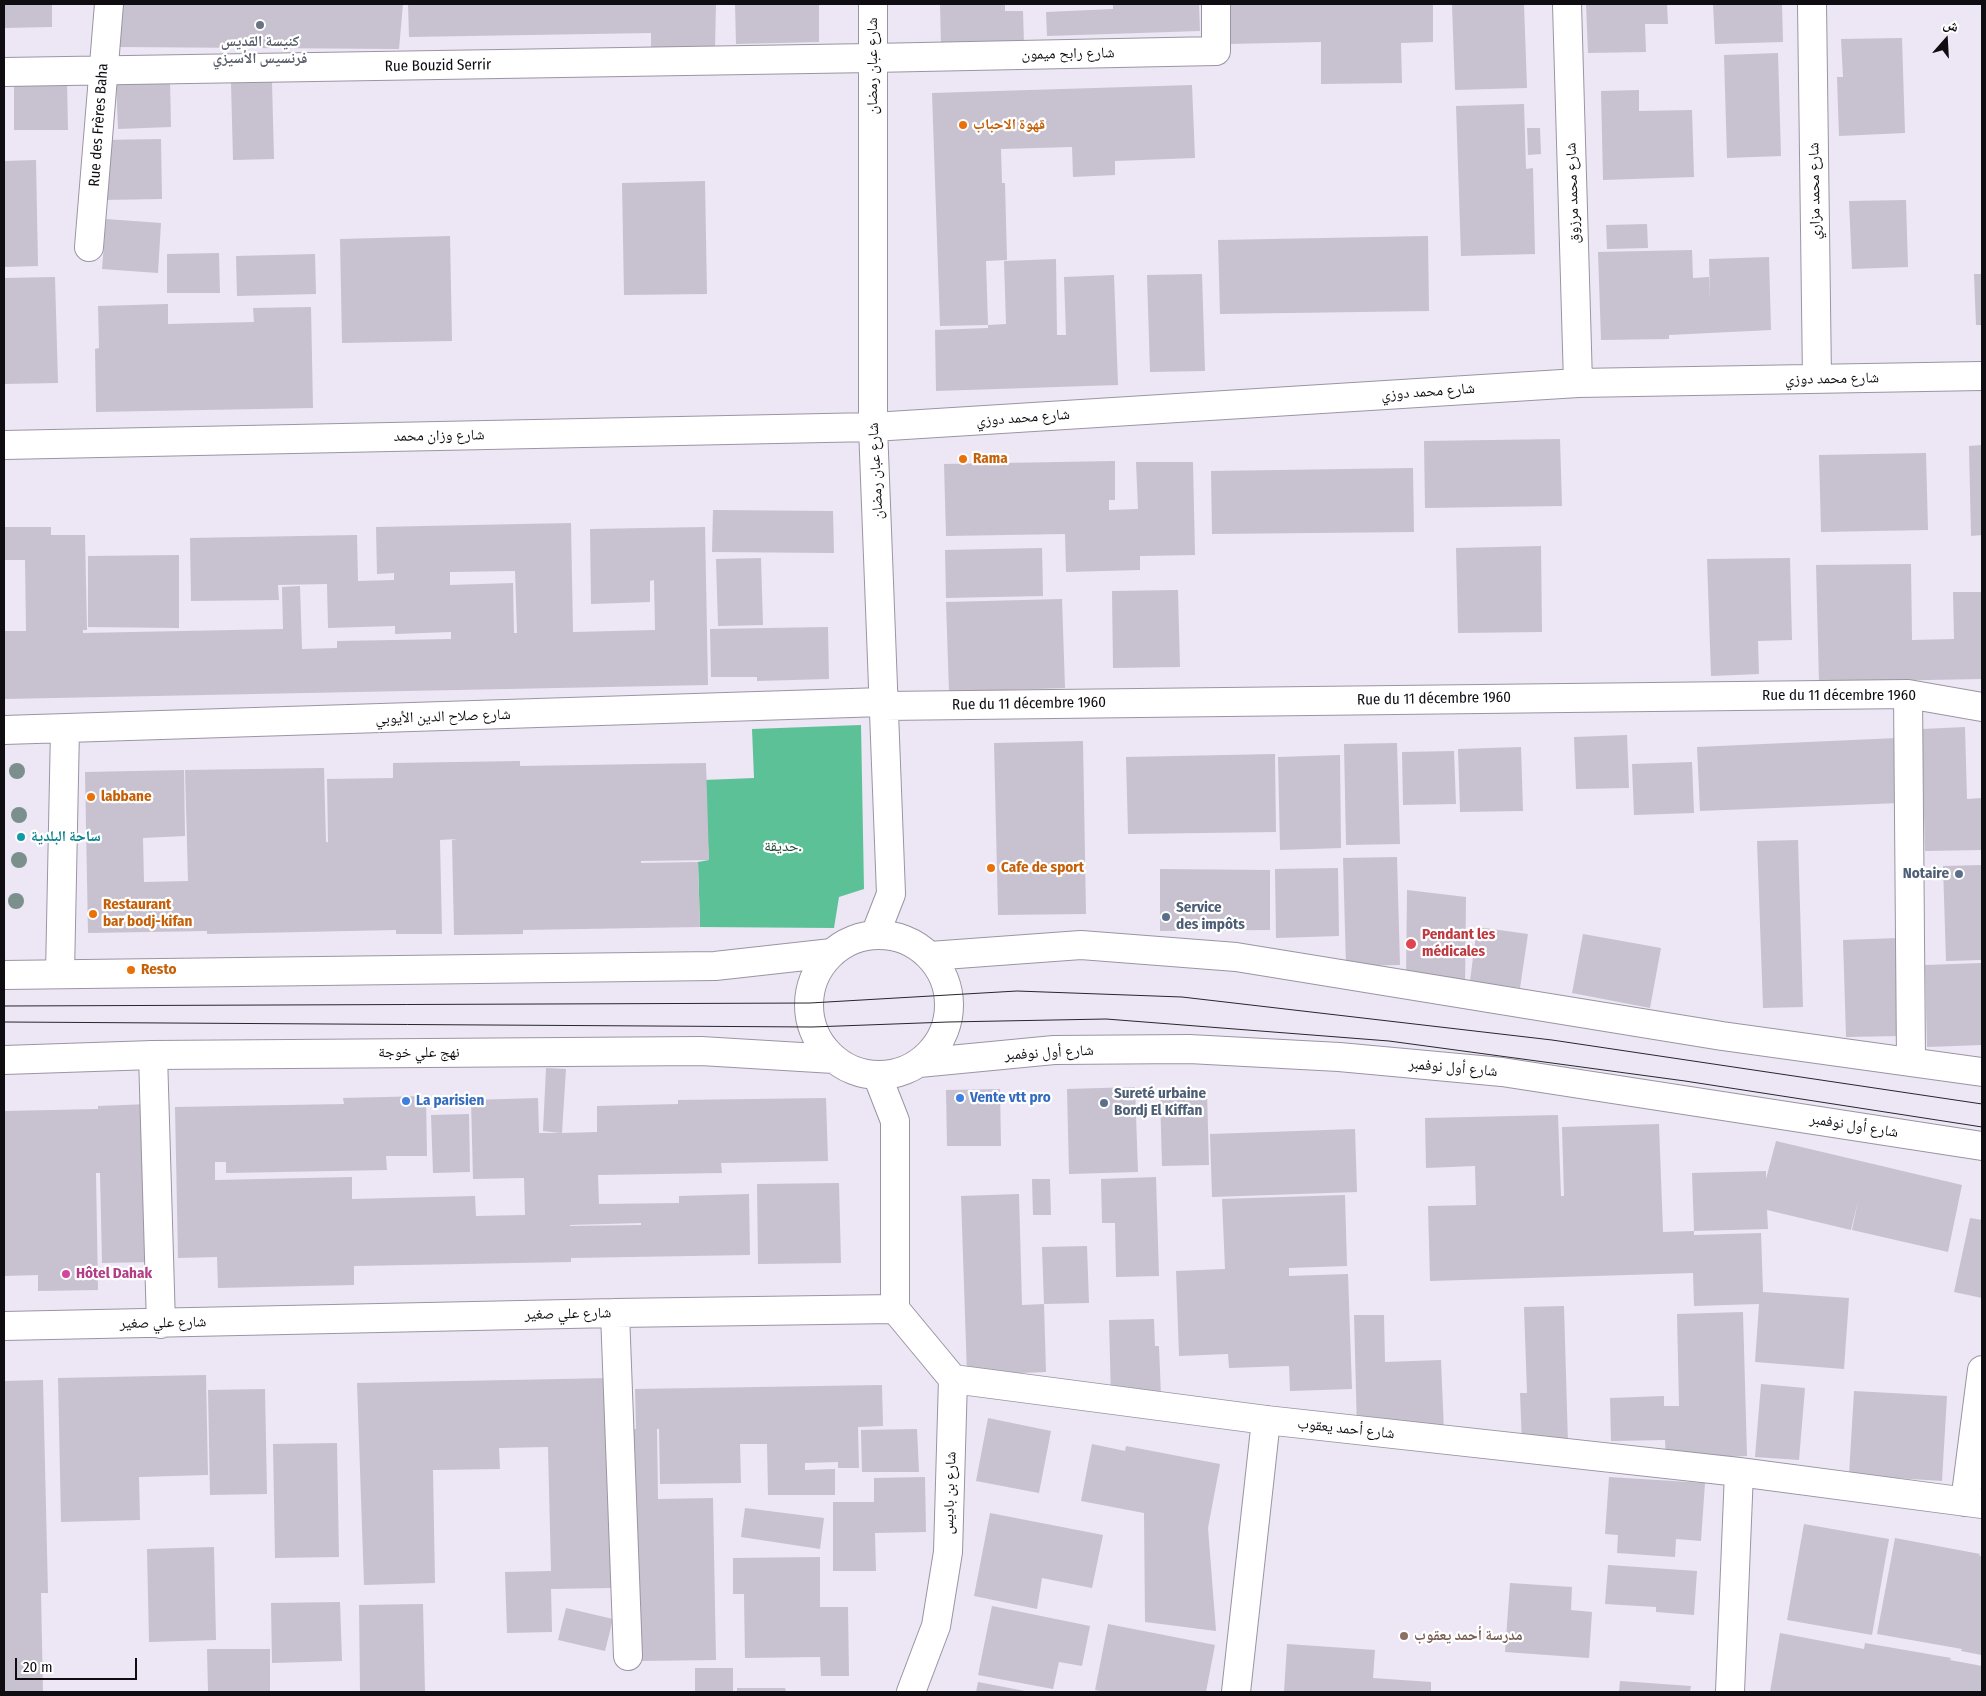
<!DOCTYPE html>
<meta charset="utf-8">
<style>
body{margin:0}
#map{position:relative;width:1986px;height:1696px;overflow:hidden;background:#ece6f5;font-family:"Fira Sans Condensed","Noto Naskh Arabic",sans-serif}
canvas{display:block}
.frame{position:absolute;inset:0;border:5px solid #100d12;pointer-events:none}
.north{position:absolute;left:1921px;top:15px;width:50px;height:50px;-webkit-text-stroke:4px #fff;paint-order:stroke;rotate:19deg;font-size:14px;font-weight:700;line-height:20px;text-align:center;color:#100d12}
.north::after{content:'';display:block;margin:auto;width:18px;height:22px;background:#100d12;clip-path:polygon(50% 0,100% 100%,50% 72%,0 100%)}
.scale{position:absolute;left:15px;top:1658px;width:122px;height:22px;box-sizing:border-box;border:2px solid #100d12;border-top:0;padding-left:6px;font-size:15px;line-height:18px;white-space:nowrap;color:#100d12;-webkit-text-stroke:4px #fff;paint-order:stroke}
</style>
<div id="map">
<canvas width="1986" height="1696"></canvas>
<div class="frame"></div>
<div class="north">ش</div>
<div class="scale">20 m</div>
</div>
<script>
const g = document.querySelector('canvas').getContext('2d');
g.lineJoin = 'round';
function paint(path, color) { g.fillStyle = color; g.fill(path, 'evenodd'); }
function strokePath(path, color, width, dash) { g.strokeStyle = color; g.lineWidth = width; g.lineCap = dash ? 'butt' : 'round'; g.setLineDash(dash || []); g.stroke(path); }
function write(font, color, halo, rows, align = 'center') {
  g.font = font + ' "Fira Sans Condensed","Noto Naskh Arabic",sans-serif'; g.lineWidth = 4.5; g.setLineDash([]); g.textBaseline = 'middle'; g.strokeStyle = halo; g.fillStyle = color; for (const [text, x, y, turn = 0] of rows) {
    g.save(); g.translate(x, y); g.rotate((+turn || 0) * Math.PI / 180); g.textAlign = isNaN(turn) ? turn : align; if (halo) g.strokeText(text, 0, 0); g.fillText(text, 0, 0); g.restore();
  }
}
const forest = new Path2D(`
 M861,725L864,889L839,897L834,928L700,927L698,862L709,860L704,780L754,778L752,729Z`);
const building = new Path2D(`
 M4,4H52V27L4,28Z
 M122,4H403L399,49L118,47Z
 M408,4H716L715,49L651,48V33L409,37Z
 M735,4H819V42L736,44Z
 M940,4H1005V11H1023L1024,44L941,47Z
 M1113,4H1199L1200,31L1047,36L1046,12L1113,9Z
 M1227,4H1433V42L1401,43L1402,83L1321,84V42L1228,44Z
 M1452,4H1524L1527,88L1455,90Z
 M1586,4H1667L1668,24H1645L1646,52L1588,53Z
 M1713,4H1782L1783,42L1715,44Z
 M1902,38L1905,133L1839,136L1837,77H1843L1841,39Z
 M1778,53L1781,156L1727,158L1724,55Z
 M170,79L171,127L118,129L116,80Z
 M67,81L68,130H14V82Z
 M272,82L274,159L233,160L231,83Z
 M1192,85L1195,158L1115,161V175L1073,177L1072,147L1001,149L1002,183H1005L1007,260L986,261L988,325L940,326L932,93Z
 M1639,90V111L1692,110L1694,177L1603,180L1601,91Z
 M1524,104L1526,169L1533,168L1535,254L1461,256L1456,106Z
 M1527,128H1540L1541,154L1528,155Z
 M161,139L162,199L103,200L102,140Z
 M36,160L38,266L4,267V161Z
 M705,181L707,294L624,295L622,183Z
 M1906,200L1908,267L1852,269L1849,201Z
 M106,219L161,223L158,273L102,269Z
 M1647,224L1648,248L1607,249L1606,225Z
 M450,236L452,341L342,343L340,239Z
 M1428,236L1429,311L1220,314L1218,240Z
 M1692,250L1693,278L1709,277L1710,302L1709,259L1769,257L1771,330L1669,335V339L1601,340L1598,252Z
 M219,253L220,293H167V254Z
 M315,254L316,294L237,296L236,256Z
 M1056,259L1057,335H1066L1064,277L1114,275L1118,385L936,391L935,330L988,328V325L1006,324L1004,261Z
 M1202,274L1205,371L1150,372L1147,275Z
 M1974,274H1982V325H1976Z
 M55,277L58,383L4,384V278Z
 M168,304V324L254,322L253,308L311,307L313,408L96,412L95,349L99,348L98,306Z
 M1560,439L1562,506L1425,508L1424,441Z
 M1982,445V535L1971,536L1969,446Z
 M1926,453L1928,530L1821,532L1819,455Z
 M1115,461V500H1109V510L1138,509L1136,462H1193L1195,555L1140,556V570L1066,572L1065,534L946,536L944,464Z
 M1413,468L1414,532L1212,534L1211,471Z
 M713,510L833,511L834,553L712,552Z
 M571,523L573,632L655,630L654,580L650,581V602L591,604L590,529L705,527L708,685L4,699V631H26L25,560H4V527H51V535H85L87,630H83V633L283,629L282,587L300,586L302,649L337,648V641L451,639V632L395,634V626L328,628L327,584L278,585L279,600L191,601L190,538L357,535L358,581L394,580V573L377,574L376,527ZM515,571L517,633H514L513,583L450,585V572Z
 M1541,546L1542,632L1458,633L1456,548Z
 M1042,548L1043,596L946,598L945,550Z
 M179,555V628L88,627V556Z
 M761,558L763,625L718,626L716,559Z
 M1790,558L1792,640L1758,641L1759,674L1711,676L1707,559Z
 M1911,564L1912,640L1954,639L1953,592H1982V679L1819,682L1816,565Z
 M1178,590L1180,667L1113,668L1112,591Z
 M1062,599L1065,688L949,692L946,602Z
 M828,627L829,679L757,681V677H711L710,629Z
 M1965,727L1967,799L1982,798V850L1925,851L1922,729Z
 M1627,735L1629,788L1576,789L1574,737Z
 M1897,738L1900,803L1700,811L1697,747Z
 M1083,741L1086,914L998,915L994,743Z
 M1397,743L1400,844L1346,845L1344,744Z
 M1521,747L1523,811L1460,812L1458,749Z
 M1454,751L1456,804L1403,805L1402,752Z
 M1275,754L1276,832L1128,834L1126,757Z
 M1340,755L1341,848L1280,850L1278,757Z
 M520,761V766L706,763L709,860L641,861V863L698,862L700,927L523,930V934L454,935L452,840L457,839L440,840L442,934H396V930L207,934V931L88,933L85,772L184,770L185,836L143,838L144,882L188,881L185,770L324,768L326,842H328L327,779L393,778V763Z
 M1692,762L1694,813L1634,815L1632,764Z
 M1798,840L1803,1007L1763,1008L1757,841Z
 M1397,857L1400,965L1346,966L1343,858Z
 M1982,865V960L1946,961L1943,866Z
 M1338,868L1339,936L1276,938L1275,869Z
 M1160,869L1270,870V930L1160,931Z
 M1407,890L1466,897L1465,990L1406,981Z
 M1477,927L1528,934L1520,988L1470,981Z
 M1583,934L1661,948L1650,1008L1572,993Z
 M1897,938L1901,1036L1846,1037L1843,940Z
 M1982,963V1045L1927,1047L1925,965Z
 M546,1068L566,1069L562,1133L597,1132V1106L678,1104V1100L826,1098L828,1161L721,1163L722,1173L598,1175L599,1204L679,1203V1196L749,1194L750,1255L571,1258V1262L354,1266V1285L218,1288L217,1257L178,1258L175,1107L344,1104L343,1098L426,1096L427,1156H386L387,1170L226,1173V1162H215V1180L352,1177V1199L475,1196L476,1216L525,1215L524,1178L473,1179L471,1100L538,1098L539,1133H560L543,1131ZM641,1223V1225L570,1226V1225Z
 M1135,1087L1138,1172L1069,1174L1067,1089Z
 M1000,1089L1001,1146H947L946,1090Z
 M1207,1091L1209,1165L1162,1166L1160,1093Z
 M149,1104L153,1262L102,1263L100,1173H96L98,1290L38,1291V1275L4,1276V1111L98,1109V1106Z
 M469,1114L470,1172L433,1173L431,1115Z
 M1558,1115L1561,1196H1564L1562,1127L1659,1124L1663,1232L1694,1231V1235L1761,1233L1763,1292L1849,1298L1844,1369L1755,1362L1759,1304L1694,1306L1693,1273L1430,1281L1428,1206L1476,1205L1475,1166L1426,1168L1425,1118Z
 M1355,1129L1357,1192L1212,1197L1210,1134Z
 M1776,1141L1962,1185L1948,1252L1852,1230L1858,1201L1851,1230L1767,1210L1768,1229L1694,1231L1692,1173L1766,1171V1179Z
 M1156,1177L1159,1276L1116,1277L1115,1223H1102L1101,1179Z
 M1032,1179H1050L1051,1215H1033Z
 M839,1183L841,1263L758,1264L757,1184Z
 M1019,1194L1022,1305L1044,1304L1046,1372L967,1375L961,1196Z
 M1345,1195L1347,1266L1289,1268V1276L1348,1274L1352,1389L1290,1391L1289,1366L1229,1368L1228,1354L1179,1356L1176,1271L1225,1269L1222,1199Z
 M1970,1218L1982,1220V1298L1954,1292Z
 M1087,1246L1089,1303L1044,1304L1042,1247Z
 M1564,1306L1568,1444L1522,1445L1520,1393H1527L1524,1307Z
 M1743,1312L1747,1456L1666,1459L1665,1440L1611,1441L1610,1398L1664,1396V1406H1679L1677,1314Z
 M1354,1315H1384L1385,1362L1441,1360L1444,1432L1357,1430Z
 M1154,1319L1155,1346H1159L1161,1397L1111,1398L1109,1320Z
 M206,1375L208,1475L139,1477L140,1520L61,1522L58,1378Z
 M611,1378V1588L551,1589L552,1632L507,1633L505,1572L551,1571L548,1447L499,1448L500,1469L433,1470L435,1583L364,1585L357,1383Z
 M43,1380L48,1593H41L43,1692H4V1381Z
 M1761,1384L1805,1388L1799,1460L1755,1457Z
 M882,1385L883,1426L858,1427L859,1468H838V1462L805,1463V1470L835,1469V1495H768L767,1444H740L741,1483L660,1484L659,1429H657L658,1499L713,1498L716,1660L638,1661L633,1429H636L635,1389Z
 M265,1389L267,1494L210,1495L208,1390Z
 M1854,1391L1947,1396L1942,1481L1849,1475Z
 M988,1418L1051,1431L1039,1493L976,1481Z
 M917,1429L919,1472H862L861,1430Z
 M337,1443L339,1557L275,1558L273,1444Z
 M1092,1444L1125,1451L1126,1446L1220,1464L1208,1528L1216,1631L1145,1622L1144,1513L1081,1501Z
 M925,1477L926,1532L875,1533L876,1571H833V1502H874V1478Z
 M1609,1477L1705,1483L1701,1541L1676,1539L1675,1557L1617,1553L1618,1535L1605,1534Z
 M745,1508L824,1518L820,1549L741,1537Z
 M990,1513L1103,1535L1092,1588L1042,1578L1037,1609L974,1596Z
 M1804,1524L1889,1539L1872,1635L1787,1620Z
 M1895,1538L1980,1554L1979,1556H1982V1655L1961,1651L1962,1649L1877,1634Z
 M214,1547L216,1640L149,1642L147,1549Z
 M820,1557V1607H848L849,1676H821L820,1657L745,1658L744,1594H733V1558Z
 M1608,1565L1697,1571L1694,1615L1656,1612V1607L1605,1604Z
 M1510,1583L1572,1587L1571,1610L1592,1612L1589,1658L1505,1652Z
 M340,1602L342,1661L272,1663L271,1603Z
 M423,1604L425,1692H360L359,1605Z
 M992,1606L1090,1626L1082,1666L1059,1662L1053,1689L978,1675Z
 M566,1608L613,1619L605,1651L558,1640Z
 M1108,1624L1215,1645L1206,1692H1106L1095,1690Z
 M1780,1633L1864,1649L1865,1643L1951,1658L1950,1660L1982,1666V1692H1770Z
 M1287,1644L1375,1650L1373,1678L1431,1682V1692H1284Z
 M207,1649H270V1692H208Z
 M695,1668H733V1692H695Z
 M1620,1681L1691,1686L1690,1692H1619Z
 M978,1682L1025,1691V1692H976Z
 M737,1688H785L786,1692H737Z`);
const minor = new Path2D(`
 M873,4V427L891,894L875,935
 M1567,4L1578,383
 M1812,4L1817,379
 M4,72L872,58L1216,51V4
 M89,247L109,4
 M4,445L873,427L1578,383L1982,376
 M1908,694L1911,1061
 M884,706L1908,694L1982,707
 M4,730L883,702
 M60,974L65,729
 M153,1055L161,1324
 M895,1309L953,1379L948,1552L936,1626L911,1692
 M615,1313L628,1656
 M4,1326L615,1313L895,1309V1121L877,1075
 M953,1379L1266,1420L1739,1472L1982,1504
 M1965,1502L1982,1370
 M1236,1692L1266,1420
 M1730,1692L1739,1472`);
const major = new Path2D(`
 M809 1005a70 70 0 1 1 140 0a70 70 0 1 1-140 0Z
 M930,956L1081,945L1236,957L1722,1036L1982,1072
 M4,975L715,966L832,953
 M4,1060L153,1055L701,1051L834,1059
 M919,1063L1054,1050L1189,1049L1339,1057L1502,1072L1982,1146`);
const tram = new Path2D(`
 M4,1006L810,1003L1017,991L1182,997L1552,1040L1982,1104
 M4,1022L812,1027L948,1022L1106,1019L1389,1041L1685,1081L1982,1127`);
const trees = [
 [17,771],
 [19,815],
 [19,860],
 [16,901]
];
const markers = [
 [260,25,5,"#6b7280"],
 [963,125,5,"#e8710a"],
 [963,459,5,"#e8710a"],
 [91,797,5,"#e8710a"],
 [21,837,5,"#0f9aa8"],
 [991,868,5,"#e8710a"],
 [1959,874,5,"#5c6f8a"],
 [93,914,5,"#e8710a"],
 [1166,917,5,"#5c6f8a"],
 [1411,944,6,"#e0444e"],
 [131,970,5,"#e8710a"],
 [960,1098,5,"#3f7fe0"],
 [406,1101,5,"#3f7fe0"],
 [1104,1103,5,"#5c6f8a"],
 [66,1274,5,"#d1479c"],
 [1404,1636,5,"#8d6e63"]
];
const worshipNames = [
 ["كنيسة القديس",260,42],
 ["فرنسيس الأسيزي",260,59]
];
const streetNames = [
 ["شارع رابح ميمون",1068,54,-1],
 ["Rue Bouzid Serrir",438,66,-1],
 ["شارع عبان رمضان",873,66,-90],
 ["Rue des Frères Baha",99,125,-86],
 ["شارع محمد مزاري",1815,191,-91],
 ["شارع محمد مرزوق",1573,193,-92],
 ["شارع محمد دوزي",1832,379,-1],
 ["شارع محمد دوزي",1428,392,-4],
 ["شارع محمد دوزي",1023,418,-4],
 ["شارع وزان محمد",439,436,-1],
 ["شارع عبان رمضان",876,471,-93],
 ["Rue du 11 décembre 1960",1839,696],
 ["Rue du 11 décembre 1960",1434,699,-1],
 ["Rue du 11 décembre 1960",1029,704,-1],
 ["شارع صلاح الدين الأيوبي",443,717,-2],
 ["نهج علي خوجة",419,1053],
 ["شارع أول نوفمبر",1049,1053,-3],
 ["شارع أول نوفمبر",1453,1068,5],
 ["شارع أول نوفمبر",1854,1126,9],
 ["شارع علي صغير",568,1314,-1],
 ["شارع علي صغير",163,1323,-1],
 ["شارع أحمد يعقوب",1346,1429,6],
 ["شارع بن باديس",950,1493,-88]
];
const foodNames = [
 ["قهوة الاحباب",973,125],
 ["Rama",973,459],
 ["labbane",101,797],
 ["Cafe de sport",1001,868],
 ["Restaurant",103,905],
 ["bar bodj-kifan",103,922],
 ["Resto",141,970]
];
const cultureNames = [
 ["ساحة البلدية",31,837]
];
const parkNames = [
 ["حديقة.",783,847]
];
const serviceNames = [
 ["Notaire",1949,874,"right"],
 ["Service",1176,908],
 ["des impôts",1176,925],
 ["Sureté urbaine",1114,1094],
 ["Bordj El Kiffan",1114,1111]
];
const healthNames = [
 ["Pendant les",1422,935],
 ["médicales",1422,952]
];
const shopNames = [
 ["Vente vtt pro",970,1098],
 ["La parisien",416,1101]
];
const hotelNames = [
 ["Hôtel Dahak",76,1274]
];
const educationNames = [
 ["مدرسة أحمد يعقوب",1414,1636]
];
paint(forest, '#5dc198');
paint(building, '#c8c1d0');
strokePath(minor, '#9b95a3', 30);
strokePath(major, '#9b95a3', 30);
strokePath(minor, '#fff', 28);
strokePath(major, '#fff', 28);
strokePath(tram, '#28252b', 1);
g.fillStyle = '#7b908d';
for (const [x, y] of trees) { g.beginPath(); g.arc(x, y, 8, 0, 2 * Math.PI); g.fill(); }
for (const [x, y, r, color] of markers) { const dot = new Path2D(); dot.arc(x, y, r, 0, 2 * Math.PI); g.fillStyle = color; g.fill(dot); strokePath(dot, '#fff', 2); }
write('bold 15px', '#5b616d', '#fff', worshipNames);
write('15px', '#100d12', '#fff', streetNames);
write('bold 15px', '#c56008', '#fff', foodNames, 'left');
write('bold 15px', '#0d838f', '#fff', cultureNames, 'left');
write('15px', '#1f4a38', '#fff', parkNames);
write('bold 15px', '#4e5e75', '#fff', serviceNames, 'left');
write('bold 15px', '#be3a42', '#fff', healthNames, 'left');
write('bold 15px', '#366cbe', '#fff', shopNames, 'left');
write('bold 15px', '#b23c85', '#fff', hotelNames, 'left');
write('bold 15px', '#785e54', '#fff', educationNames, 'left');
</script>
